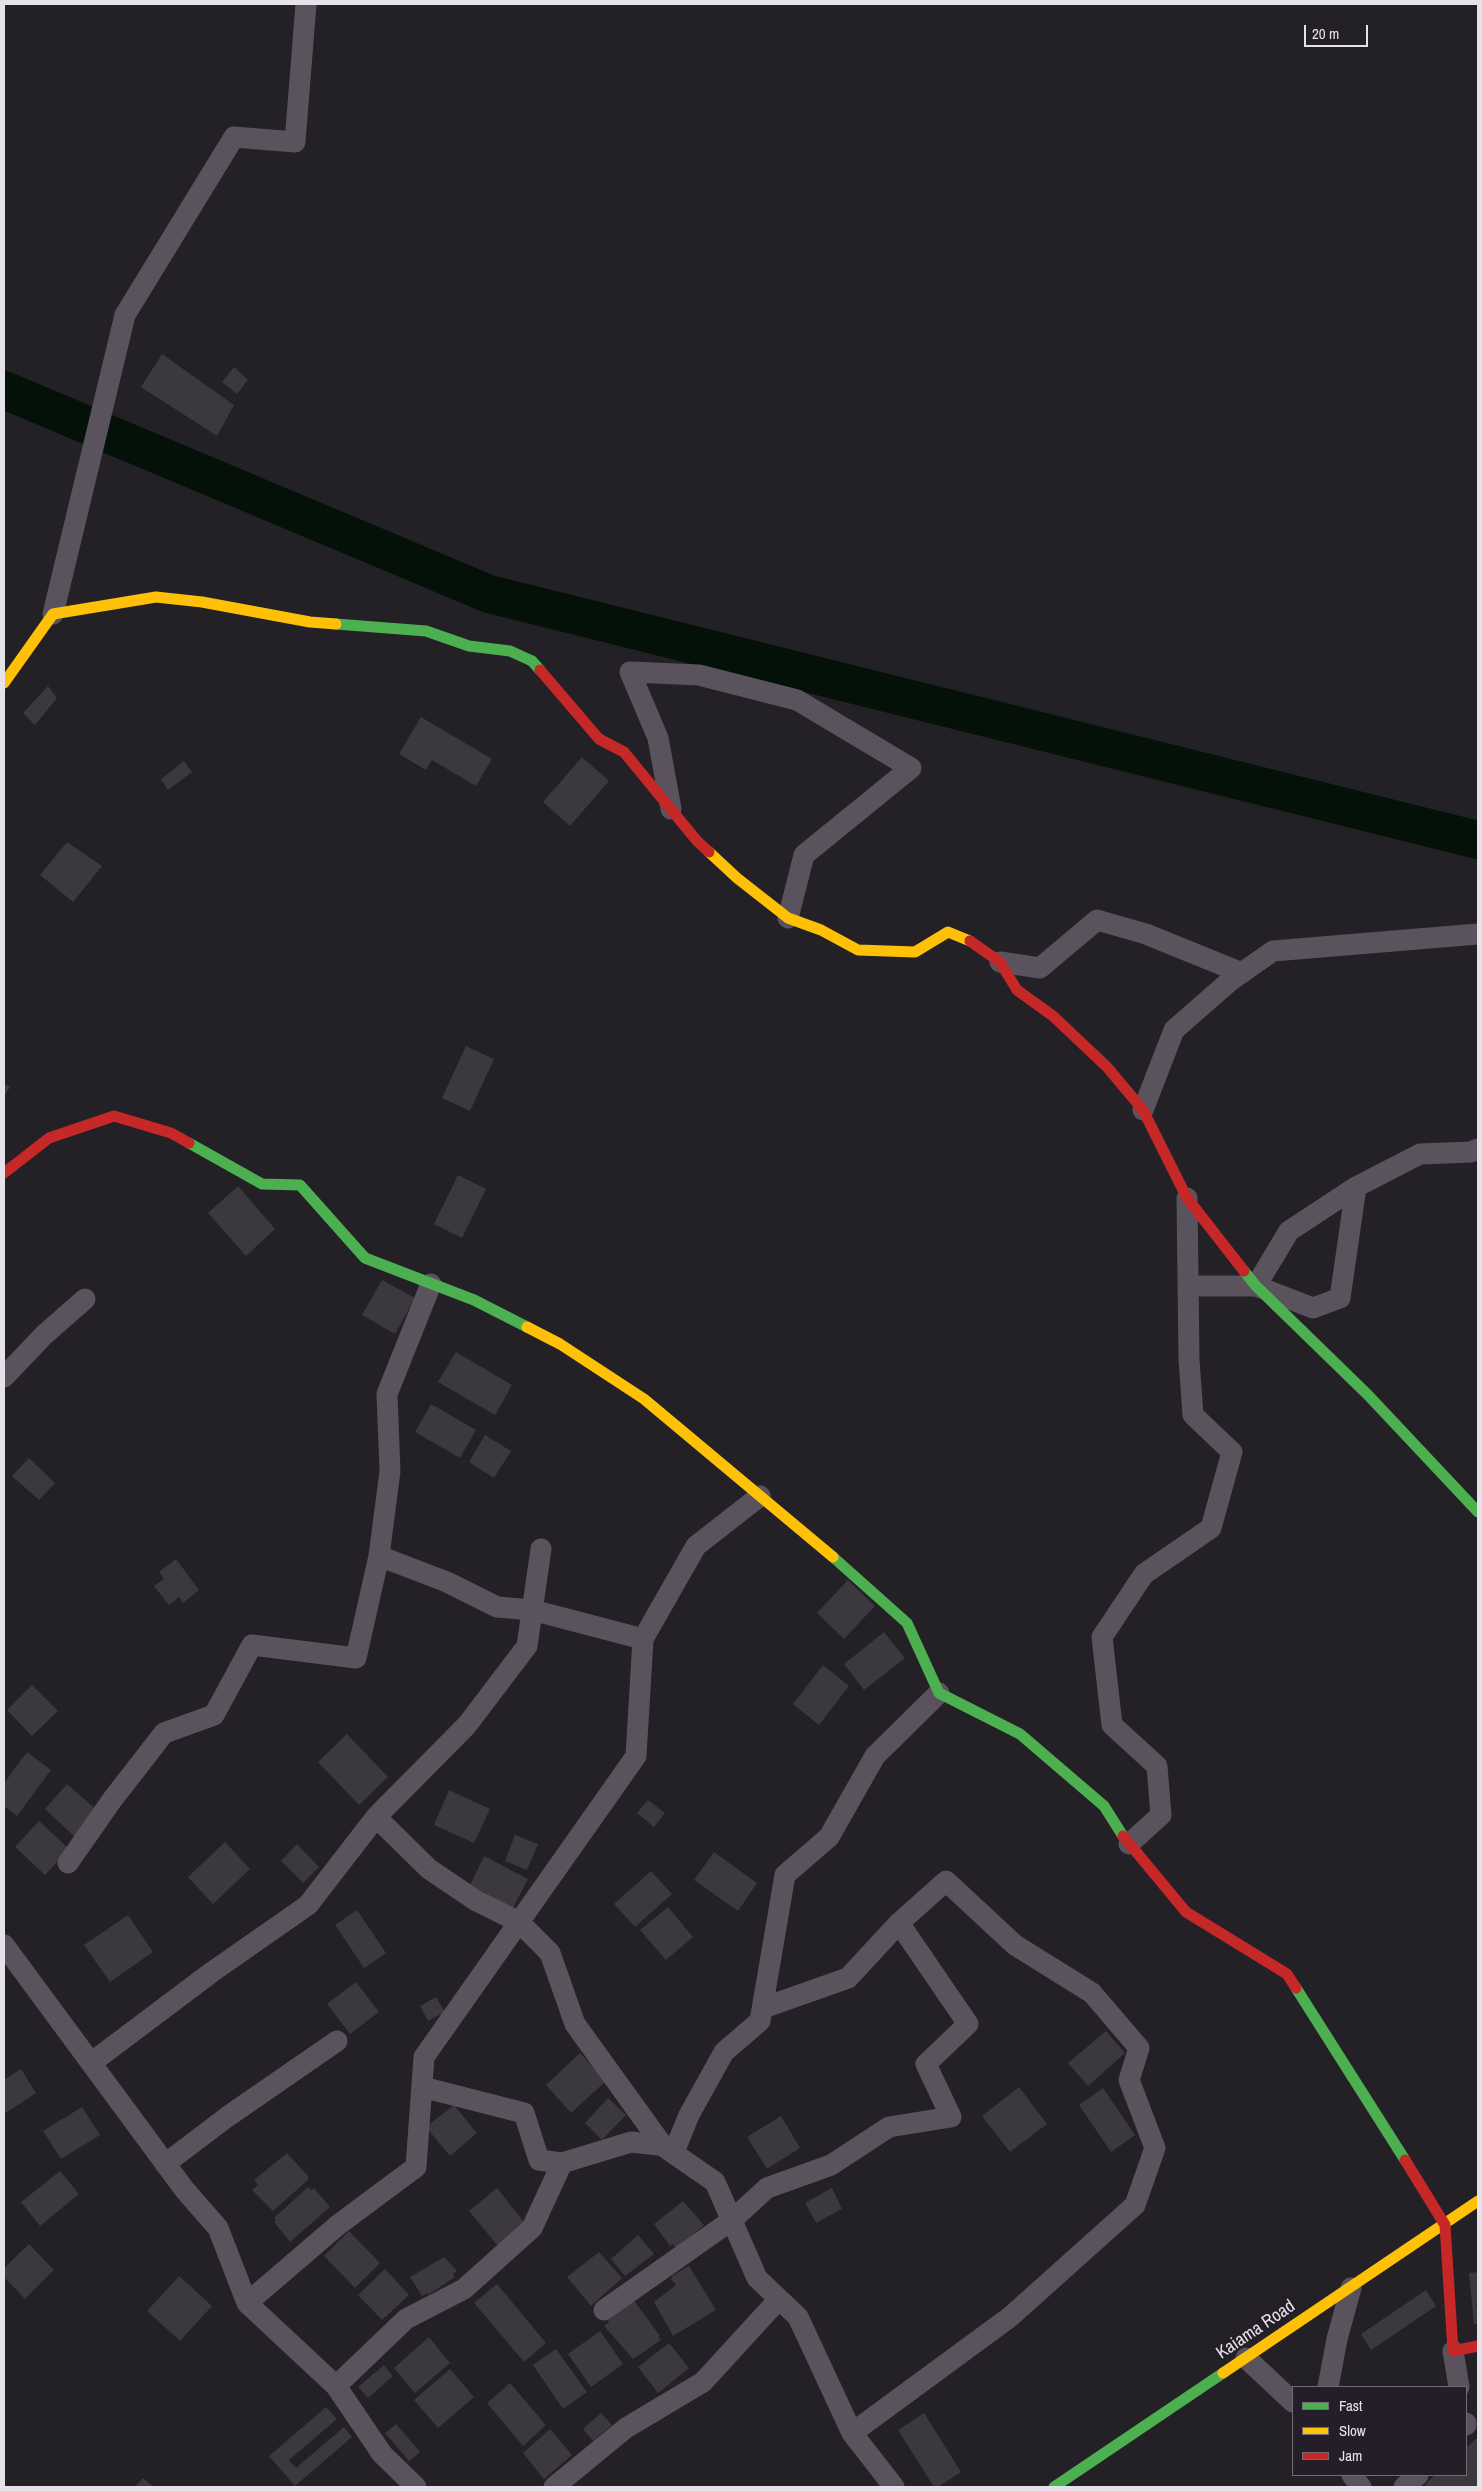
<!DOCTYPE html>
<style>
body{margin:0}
#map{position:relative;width:1482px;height:2491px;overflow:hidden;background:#232026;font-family:"Archivo Narrow",sans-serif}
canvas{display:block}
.frame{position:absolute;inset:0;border:5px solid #e6e2e9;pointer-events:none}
.legend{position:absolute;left:1292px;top:2386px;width:175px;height:90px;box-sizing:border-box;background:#241e28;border:1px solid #726c75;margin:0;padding:6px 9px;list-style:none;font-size:15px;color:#e6e2e9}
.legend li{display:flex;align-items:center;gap:10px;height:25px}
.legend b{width:25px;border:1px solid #726c75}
.scale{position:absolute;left:1304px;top:25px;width:64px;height:22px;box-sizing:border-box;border:2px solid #e6e2e9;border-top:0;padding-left:6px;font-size:15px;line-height:18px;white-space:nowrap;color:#e6e2e9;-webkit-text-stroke:4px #241e28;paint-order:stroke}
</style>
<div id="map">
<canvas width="1482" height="2491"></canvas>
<div class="frame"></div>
<ul class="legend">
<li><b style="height:6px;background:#4caf50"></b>Fast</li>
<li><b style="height:6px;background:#ffc107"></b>Slow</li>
<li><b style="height:6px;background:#c62828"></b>Jam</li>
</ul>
<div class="scale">20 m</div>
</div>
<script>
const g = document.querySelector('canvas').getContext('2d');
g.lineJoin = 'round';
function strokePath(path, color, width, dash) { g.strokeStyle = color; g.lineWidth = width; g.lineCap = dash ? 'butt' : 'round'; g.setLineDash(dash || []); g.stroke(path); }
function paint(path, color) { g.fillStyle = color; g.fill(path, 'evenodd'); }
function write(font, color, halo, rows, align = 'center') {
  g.font = font + ' "Archivo Narrow",sans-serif'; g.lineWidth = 5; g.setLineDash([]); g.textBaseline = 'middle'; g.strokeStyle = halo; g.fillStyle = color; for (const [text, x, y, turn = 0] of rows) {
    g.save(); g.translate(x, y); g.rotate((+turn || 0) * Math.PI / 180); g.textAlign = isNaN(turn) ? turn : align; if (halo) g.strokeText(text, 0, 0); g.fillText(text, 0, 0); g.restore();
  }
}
const river = new Path2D(`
 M4,390L489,594L1478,840`);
const building = new Path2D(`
 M162,354L234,405L217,436L141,387Z
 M234,367L248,380L237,394L222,382Z
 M48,686L57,698L35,725L23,713Z
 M421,717L492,759L476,786L432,760L426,770L399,754Z
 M582,757L609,781L570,826L543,802Z
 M184,761L192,772L168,790L161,779Z
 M67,842L102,866L73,902L40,875Z
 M466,1046L494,1059L470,1111L442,1098Z
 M4,1083L10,1087L4,1096Z
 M458,1175L486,1189L462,1238L434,1224Z
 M238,1186L275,1229L246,1256L208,1213Z
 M382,1280L415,1298L395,1334L362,1315Z
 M456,1352L512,1385L495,1415L438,1382Z
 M431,1404L476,1430L460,1458L415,1432Z
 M485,1435L511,1451L494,1478L469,1462Z
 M29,1458L55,1483L39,1500L12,1476Z
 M176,1559L199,1590L183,1603L179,1597L169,1605L154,1586L164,1579L159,1572Z
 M848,1580L875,1606L844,1639L817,1613Z
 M884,1632L905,1658L864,1690L844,1664Z
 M823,1665L849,1686L819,1725L793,1704Z
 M32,1685L58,1711L32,1736L7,1710Z
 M347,1734L388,1777L359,1805L318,1762Z
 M27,1752L51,1770L17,1816L4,1806V1783Z
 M67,1784L100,1813L77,1839L45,1809Z
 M449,1790L490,1809L474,1843L434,1825Z
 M648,1800L665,1813L654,1827L637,1813Z
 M39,1821L69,1849L45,1875L15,1847Z
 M515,1835L538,1844L527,1870L505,1861Z
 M225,1842L250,1869L213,1904L188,1877Z
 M297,1844L319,1867L303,1883L281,1861Z
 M714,1852L757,1883L738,1911L694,1880Z
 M484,1856L528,1879L513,1908L470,1885Z
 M651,1871L672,1894L635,1927L614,1904Z
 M668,1907L693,1937L666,1960L640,1930Z
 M357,1910L386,1953L364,1968L335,1925Z
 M128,1915L153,1952L110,1982L84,1945Z
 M356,1982L379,2012L350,2034L327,2004Z
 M436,1997L445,2012L428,2021L420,2006Z
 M1106,2031L1125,2053L1088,2086L1068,2063Z
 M580,2053L606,2081L571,2113L546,2085Z
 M21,2069L36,2093L4,2114V2080Z
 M1019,2087L1047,2124L1010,2152L982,2116Z
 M1103,2088L1135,2135L1111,2152L1079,2105Z
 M608,2098L626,2115L602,2140L585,2123Z
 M454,2105L477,2133L450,2156L426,2127Z
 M82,2107L100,2135L61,2159L43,2131Z
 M781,2116L800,2148L767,2169L747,2137Z
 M287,2153L308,2176V2180L273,2211L252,2190L258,2185L254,2180Z
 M60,2171L79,2194L40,2226L21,2202Z
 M308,2187L311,2190L314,2188L330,2207L290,2242L274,2222L276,2220L274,2218Z
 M497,2188L524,2222L498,2246L469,2211Z
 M832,2188L842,2209L816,2223L805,2203Z
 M683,2201L704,2225L676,2249L673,2244L670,2246L654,2224Z
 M349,2231L380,2263L355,2288L324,2256Z
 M638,2235L654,2254L625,2276L611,2259Z
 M29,2244L54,2270L25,2299L4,2277V2268Z
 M599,2252L622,2278L591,2306L567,2277Z
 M444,2257L457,2271L453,2274L455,2277L428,2295L427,2293L422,2296L410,2277Z
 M689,2266L716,2310L673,2336L654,2302L676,2285L671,2279L672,2276Z
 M385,2269L409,2295L382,2320L358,2295Z
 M1478,2272V2324H1474L1469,2273Z
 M179,2276L212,2306L180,2341L147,2311Z
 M497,2284L546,2343L524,2362L474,2303Z
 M1426,2290L1436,2306L1371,2350L1361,2334Z
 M631,2302H635L660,2336L658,2337L661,2340L633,2359L604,2326L609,2322L608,2320Z
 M600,2331L623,2364L591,2387L568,2354Z
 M429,2337L450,2363L415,2393L394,2368Z
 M669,2343L689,2368L658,2393L638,2367Z
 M556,2349L587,2392L563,2409L533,2365Z
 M384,2365L393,2376L368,2398L358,2387Z
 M450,2369L474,2397L438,2428L414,2400Z
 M510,2383L546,2425L523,2446L487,2403Z
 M326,2407L337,2419L289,2460L296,2468L344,2427L352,2437L295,2486L269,2456Z
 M601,2413L612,2425L593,2441L583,2429Z
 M924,2413L961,2472L938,2487H934L898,2430Z
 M396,2424L420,2452L409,2461L385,2433Z
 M550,2429L572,2455L544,2479L523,2453Z
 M1478,2437V2487H1427L1425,2484L1435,2475H1466V2448Z
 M143,2478L154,2487H135Z`);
const street = new Path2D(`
 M53,614L125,315L234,137L295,142L306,4
 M671,809L658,738L630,672L699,675L797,700L911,768L804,855L788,918
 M1000,962L1040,968L1097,920L1146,934L1242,973
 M1143,1110L1174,1030L1230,981L1273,951L1478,934
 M1356,1187L1420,1154L1471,1152L1478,1149
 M431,1284L387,1394L390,1471L379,1556L447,1582L497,1607L532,1610L643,1639
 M1188,1286H1256L1313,1308L1340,1298L1356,1187L1289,1231L1256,1286
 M4,1377L44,1335L85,1299
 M376,1817L429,1869L475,1900L519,1922L550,1953L575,2024L663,2146L715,2182L757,2278L798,2317L852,2433L894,2487
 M1129,1844L1161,1815L1157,1766L1112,1725L1102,1637L1144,1574L1211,1528L1232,1452L1193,1415L1189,1360L1187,1198
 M68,1863L112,1800L164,1733L214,1715L252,1645L356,1658L379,1556
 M4,1945L184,2189L218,2228L247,2303L336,2386L382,2454L416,2487
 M763,2008L848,1978L899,1923L946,1881L1015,1945L1092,1993L1139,2048L1129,2080L1155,2148L1135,2205L1010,2317L852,2433
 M91,2063L212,1972L308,1905L376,1817L467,1725L527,1646L541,1549
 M422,2087L524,2113L539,2160L562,2163
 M165,2164L227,2117L337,2041
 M247,2303L338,2225L416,2167L424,2057L636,1756L643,1639L696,1546L760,1496
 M604,2310L732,2220L767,2188L831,2165L889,2127L951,2117L926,2064L968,2024L899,1923
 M1453,2351L1459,2387
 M1246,2358L1293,2402
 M336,2386L406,2319L464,2289L532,2228L562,2163L631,2142L676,2147L689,2115L724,2052L760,2021L785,1875L829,1837L875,1756L939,1693
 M1328,2387L1337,2339L1351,2288
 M1466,2423V2425
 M1352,2475L1361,2487
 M554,2487L626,2428L703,2382L779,2299
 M1404,2487L1418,2475`);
const fast = new Path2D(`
 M336,624L426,631L469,646L510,651L532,661L540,670
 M189,1143L262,1184L300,1185L365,1258L474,1300L527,1327
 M1244,1271L1256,1286L1368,1395L1478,1512
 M833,1557L907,1623L939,1693L1020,1734L1104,1806L1123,1836
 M1296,1988L1405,2160
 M1054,2487L1223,2373`);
const slow = new Path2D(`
 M4,683L53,614L156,597L202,602L310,622L336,624
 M709,852L737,878L788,918L821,930L858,950L915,952L948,932L970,941
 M527,1327L560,1344L644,1399L833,1557
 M1223,2373L1478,2201`);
const jam = new Path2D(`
 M540,670L599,739L624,752L697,841L709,852
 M970,941L1000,962L1017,990L1053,1016L1107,1067L1143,1110L1187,1198L1244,1271
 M4,1173L49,1138L114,1116L171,1133L189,1143
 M1123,1836L1186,1912L1287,1974L1296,1988
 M1405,2160L1445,2225L1453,2351L1478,2346`);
const streetNames = [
 ["Kaiama Road",1256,2330,-34]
];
strokePath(river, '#041109', 38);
paint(building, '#3b393d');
strokePath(street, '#5a535d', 21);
strokePath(fast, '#4caf50', 11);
strokePath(slow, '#ffc107', 11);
strokePath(jam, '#c62828', 11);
write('18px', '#e6e2e9', '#241e28', streetNames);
</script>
